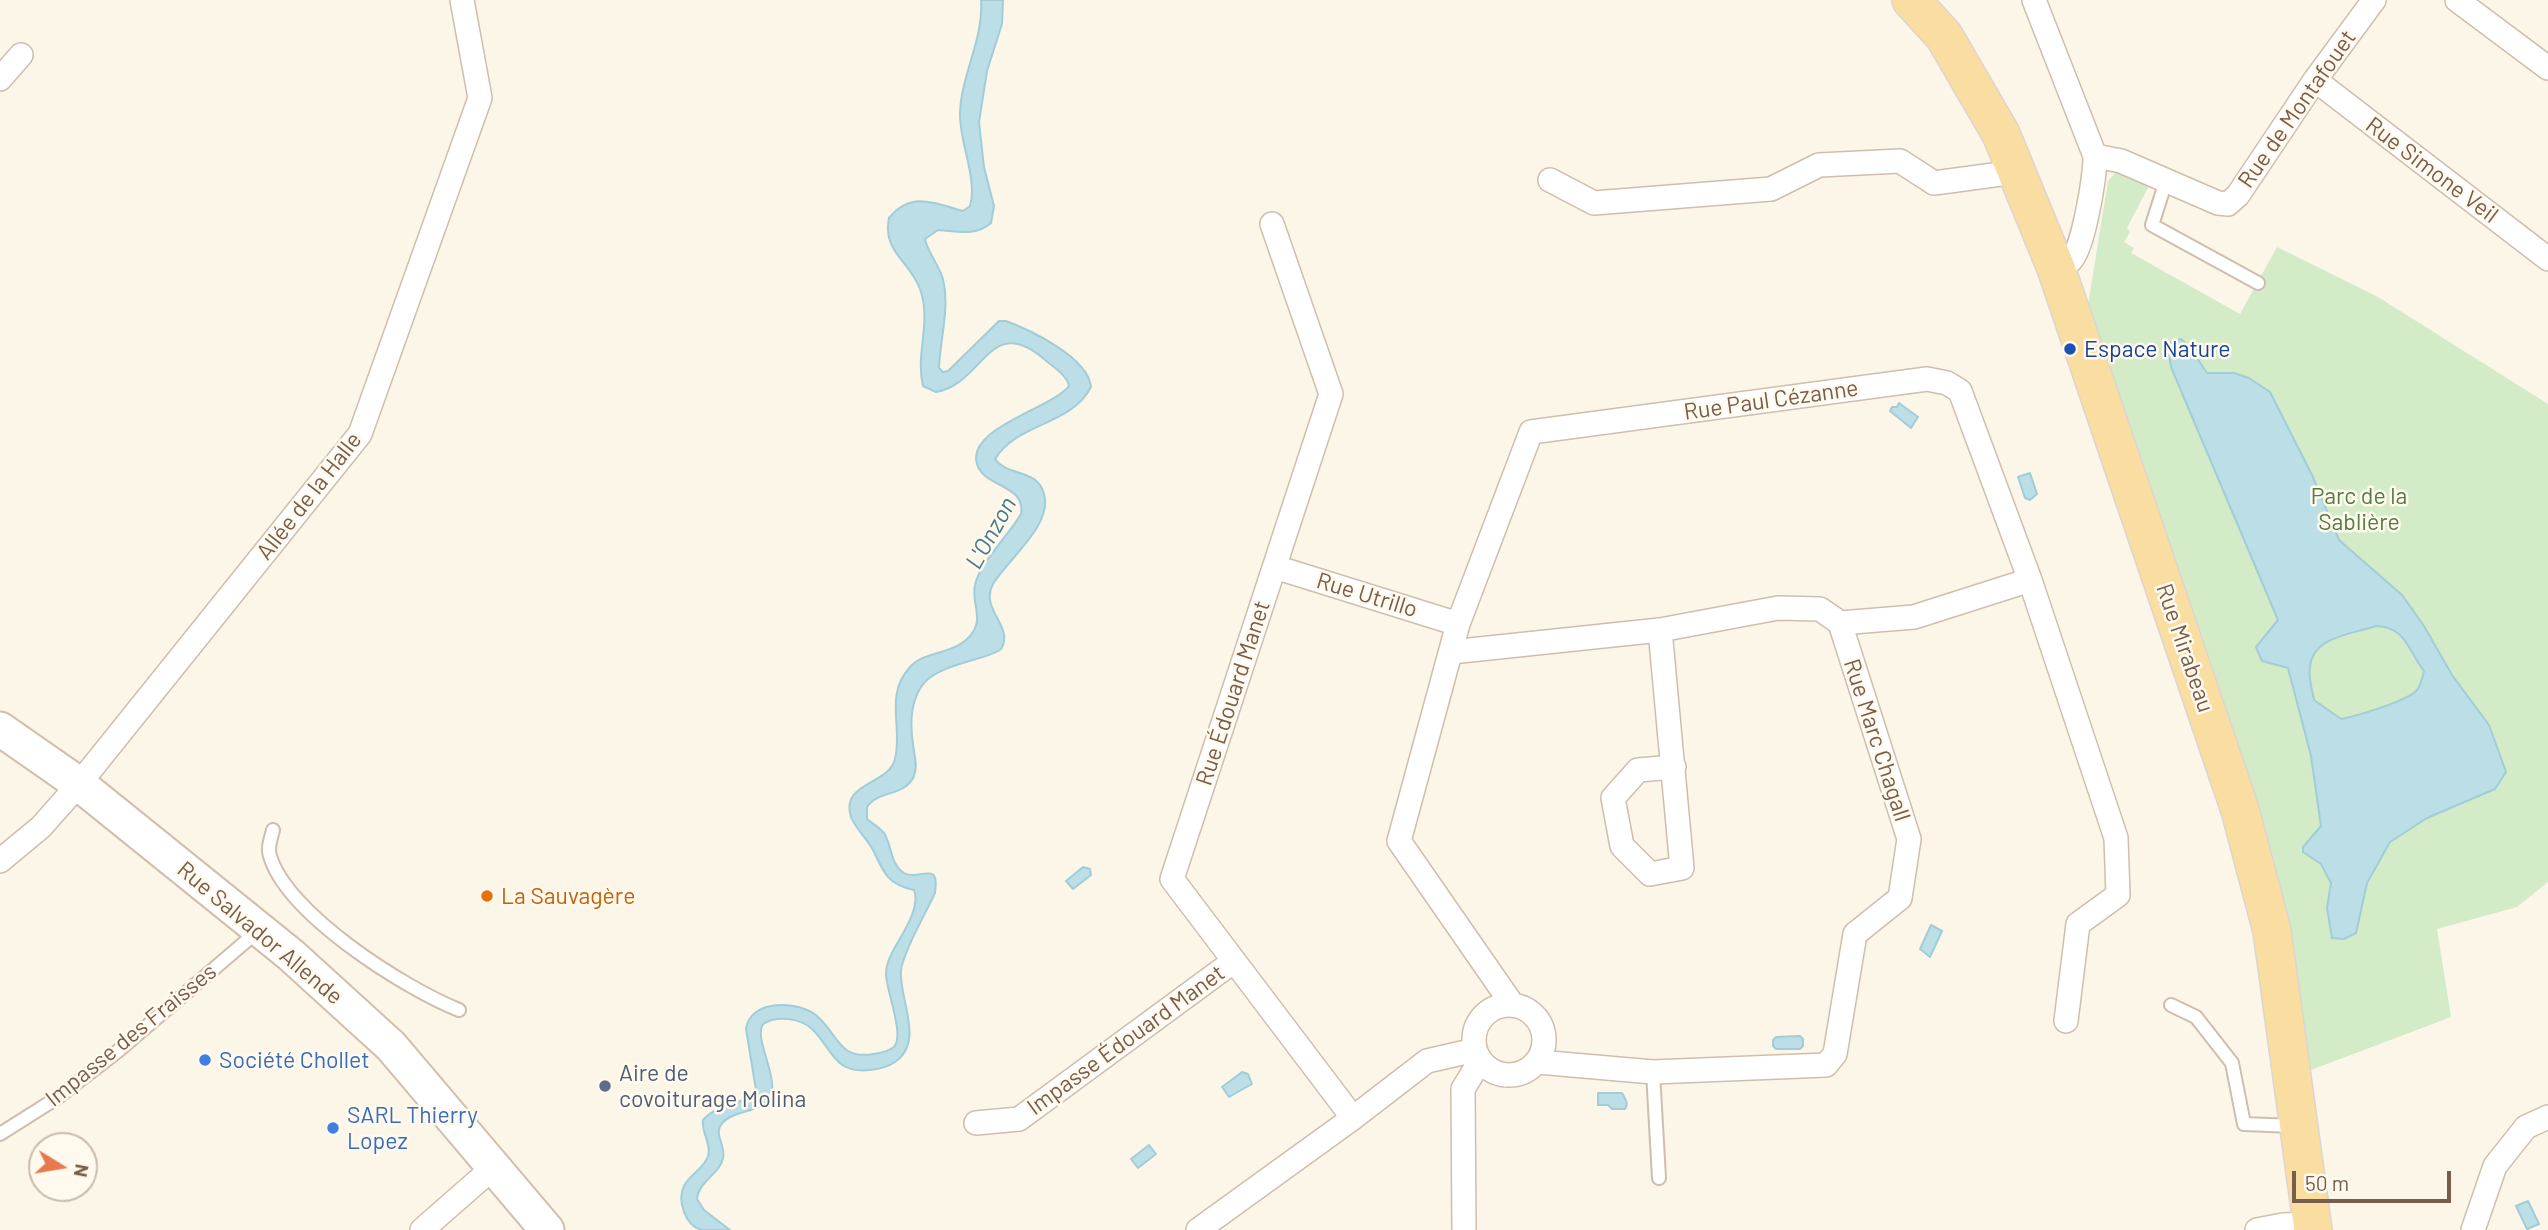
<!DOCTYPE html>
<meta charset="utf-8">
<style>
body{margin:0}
#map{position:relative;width:2548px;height:1230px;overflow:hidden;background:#fcf6e8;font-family:Barlow,sans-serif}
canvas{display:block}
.north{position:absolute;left:28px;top:1132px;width:70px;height:70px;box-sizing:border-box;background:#fff9ee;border:2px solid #c9bbad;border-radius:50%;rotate:101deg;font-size:19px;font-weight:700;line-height:28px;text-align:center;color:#775e4b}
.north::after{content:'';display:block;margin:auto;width:24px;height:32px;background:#e6794e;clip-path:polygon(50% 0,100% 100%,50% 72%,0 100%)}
.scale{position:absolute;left:2292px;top:1171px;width:159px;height:32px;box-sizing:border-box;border:4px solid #775e4b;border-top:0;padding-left:9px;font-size:21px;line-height:24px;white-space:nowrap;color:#775e4b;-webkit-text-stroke:5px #fff9ee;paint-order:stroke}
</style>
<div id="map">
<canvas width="2548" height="1230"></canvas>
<div class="north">N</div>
<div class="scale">50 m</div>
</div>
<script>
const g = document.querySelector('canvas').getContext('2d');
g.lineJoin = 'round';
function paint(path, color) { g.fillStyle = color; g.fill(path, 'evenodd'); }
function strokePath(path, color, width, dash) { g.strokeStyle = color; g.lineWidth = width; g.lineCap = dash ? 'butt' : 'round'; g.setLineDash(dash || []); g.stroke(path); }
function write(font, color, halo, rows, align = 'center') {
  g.font = font + ' Barlow,sans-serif'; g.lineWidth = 5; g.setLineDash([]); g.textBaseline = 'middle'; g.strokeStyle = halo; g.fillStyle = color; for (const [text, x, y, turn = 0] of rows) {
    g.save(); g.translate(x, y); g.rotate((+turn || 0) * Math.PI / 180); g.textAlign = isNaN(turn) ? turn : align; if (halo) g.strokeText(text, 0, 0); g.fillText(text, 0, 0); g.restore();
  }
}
const green = new Path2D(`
 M2125,172L2151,182L2127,228L2130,232L2124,242L2134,248L2131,253L2240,314L2277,247L2378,297L2548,404V882L2517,907L2437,929L2451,1017L2311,1070L2284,906L2265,834L2224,702L2087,311L2108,181L2115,173Z`);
const water = new Path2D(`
 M981,0H1003L1002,24L987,71L979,122L984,167L994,206L991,223C975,237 957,231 938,230L925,239C928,253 939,265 943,279C950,308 940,339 939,368L943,372L948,371L999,321H1006C1030,330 1088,357 1091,387C1071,426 1016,423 995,459C1008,477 1037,468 1044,494C1053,525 1008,559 993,584C979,609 1015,627 1001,649C994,658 941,663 924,683C910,700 910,724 913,744C914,754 918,766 914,776C905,797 878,790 867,807V819C872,823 879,827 884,833C892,845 890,864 904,873C919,882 940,858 935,893C927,911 902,954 901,971C899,1000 925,1041 895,1062C888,1067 879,1069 870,1070C834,1074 833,1050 813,1030C801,1018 777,1015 763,1024C754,1038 776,1072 772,1095C760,1115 731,1109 721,1125C714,1134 726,1147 723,1158C720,1174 698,1182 697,1199L704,1210L730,1230C722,1230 712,1230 703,1230C685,1227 677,1200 684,1186C690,1174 704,1169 708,1156C712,1144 701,1133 703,1120C717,1103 744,1106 756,1090L746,1029C750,999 798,1000 817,1016C839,1035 838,1060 874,1054C880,1053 889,1051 894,1047C905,1035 886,990 886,974C886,964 890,957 894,949C902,934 921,908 914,890C889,885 884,874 874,852C868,839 856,830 851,817C840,782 889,785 895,759C903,727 884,695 910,667C926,649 957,656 973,632C983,617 971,601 975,585C980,562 1009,535 1021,514C1026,484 984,488 977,464C966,428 1051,409 1069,386C1067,375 1053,367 1044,359C989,312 984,384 936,392L923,386C915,354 932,322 920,289C910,261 882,252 889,218C911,191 934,203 963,211L970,206C978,179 959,142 960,113C961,75 984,39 981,0Z
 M2181,339L2191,349L2207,373H2234L2249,378L2270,392L2312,475L2339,540L2402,595L2424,626L2452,675L2489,725L2506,772L2495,789L2427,818L2390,842L2367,883L2356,933L2344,939L2332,938L2327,908L2331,883L2321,864L2303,852V847L2321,826L2311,756L2288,668L2262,661L2256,647L2278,620L2171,367L2167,344ZM2376,626C2406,627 2408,650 2424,671C2422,678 2421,687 2415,692C2403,702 2357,716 2341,719L2314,700C2312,690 2308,677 2310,667C2313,636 2353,634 2376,626Z
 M1899,403L1918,417L1911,428L1890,411L1892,407H1897Z
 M2030,473L2037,494L2030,500L2025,498L2018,477Z
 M1083,867L1090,869L1091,875L1073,889L1066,881Z
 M1931,925L1942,931L1930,957L1920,949Z
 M1800,1036L1803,1039V1046L1800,1049H1776L1773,1046V1040L1776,1037Z
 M1242,1072L1248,1074L1252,1084L1229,1097L1222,1087Z
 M1598,1093H1622C1625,1098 1629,1104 1625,1109H1612L1608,1105H1598Z
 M1149,1145L1156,1154L1138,1168L1131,1159Z
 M2528,1201L2539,1224L2527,1229L2516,1206Z`);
const lane = new Path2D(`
 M2166,181L2152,225L2258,283
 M273,830C271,838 267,848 270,856C287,914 404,988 459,1010
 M2171,1005L2196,1017L2232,1063L2244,1124L2294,1126
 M1653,1072L1659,1178
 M0,1134L57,1098L118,1051L258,931`);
const street = new Path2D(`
 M2034,0L2095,156C2095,175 2084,247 2071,260C2068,263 2060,266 2056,268
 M2457,0L2548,68
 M0,79L21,55
 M2315,80L2548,259
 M2095,156L2121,161L2218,203L2228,204L2238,195L2315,80L2374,0
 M1550,180L1594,203L1771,189L1819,165L1900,161L1934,183L2016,172
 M1272,224L1331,394L1172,879L1353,1118
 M1275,567L1458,624
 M1840,623L1914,617L2030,580
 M1660,630L1682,868L1650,874L1622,846L1613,798L1638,770L1674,767
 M1451,652L1660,630L1778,608L1820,609L1840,623L1909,839L1900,898L1855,934L1835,1054L1826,1065L1653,1072L1538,1062
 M0,861L41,827L79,784L360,434L480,98L462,0
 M1512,1004L1399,841L1458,624L1531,432L1927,379L1947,383L1960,391L2030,580L2116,838L2118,895L2078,924L2066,1021
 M1474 1040a35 35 0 1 1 70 0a35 35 0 1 1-70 0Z
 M976,1123L1019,1119L1234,961
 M422,1230L495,1166
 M1198,1230L1353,1118L1427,1061L1475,1050
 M1464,1230L1463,1089L1480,1061
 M2257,1230L2283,1225L2312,1224
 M2473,1230L2495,1166L2526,1127L2548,1117`);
const secondary = new Path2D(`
 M0,729L79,784L291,955L391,1046L547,1230`);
const primary = new Path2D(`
 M1911,0L1944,36L2001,134L2056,268L2240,810L2272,931L2313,1230`);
const markers = [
 [2070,349,7,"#1a4fb4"],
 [487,896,7,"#e8710a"],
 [205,1060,7,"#3f7fe0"],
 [605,1086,7,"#5c6f8a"],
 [333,1128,7,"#3f7fe0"]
];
const streetNames = [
 ["Rue de Montafouet",2297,109,-55],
 ["Rue Simone Veil",2432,170,37],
 ["Rue Paul Cézanne",1771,400,-8],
 ["Allée de la Halle",309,496,-52],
 ["Rue Utrillo",1367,595,17],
 ["Rue Mirabeau",2185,648,71],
 ["Rue Édouard Manet",1233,693,-72],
 ["Rue Marc Chagall",1877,740,72],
 ["Rue Salvador Allende",260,933,40],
 ["Impasse des Fraisses",131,1035,-39],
 ["Impasse Édouard Manet",1126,1040,-36]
];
const transitNames = [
 ["Espace Nature",2084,349]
];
const parkNames = [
 ["Parc de la",2359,496],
 ["Sablière",2359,522]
];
const foodNames = [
 ["La Sauvagère",501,896]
];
const shopNames = [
 ["Société Chollet",219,1060],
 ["SARL Thierry",347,1115],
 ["Lopez",347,1141]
];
const serviceNames = [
 ["Aire de",619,1073],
 ["covoiturage Molina",619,1099]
];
const waterNames = [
 ["L'Onzon",991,533,-61]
];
paint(green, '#d3ebc6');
paint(water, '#bcdee7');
strokePath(water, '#a2cdd8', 2);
strokePath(lane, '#cfbead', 16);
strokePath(street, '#cfbead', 26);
strokePath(secondary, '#d2bfab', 37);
strokePath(primary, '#dcd5d0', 40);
strokePath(lane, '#fff', 12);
strokePath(street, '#fff', 23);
strokePath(secondary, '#fff', 33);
strokePath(primary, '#fadea1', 37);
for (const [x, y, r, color] of markers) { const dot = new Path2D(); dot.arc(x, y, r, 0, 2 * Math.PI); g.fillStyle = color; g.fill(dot); strokePath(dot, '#fff9ee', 2.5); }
write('23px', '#775e4b', '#fff9ee', streetNames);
write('23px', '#164399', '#fff9ee', transitNames, 'left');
write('23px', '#517d43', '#fff9ee', parkNames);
write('23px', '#c56008', '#fff9ee', foodNames, 'left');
write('23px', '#366cbe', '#fff9ee', shopNames, 'left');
write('23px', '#4e5e75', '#fff9ee', serviceNames, 'left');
write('italic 24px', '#457a8b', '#fff9ee', waterNames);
</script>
